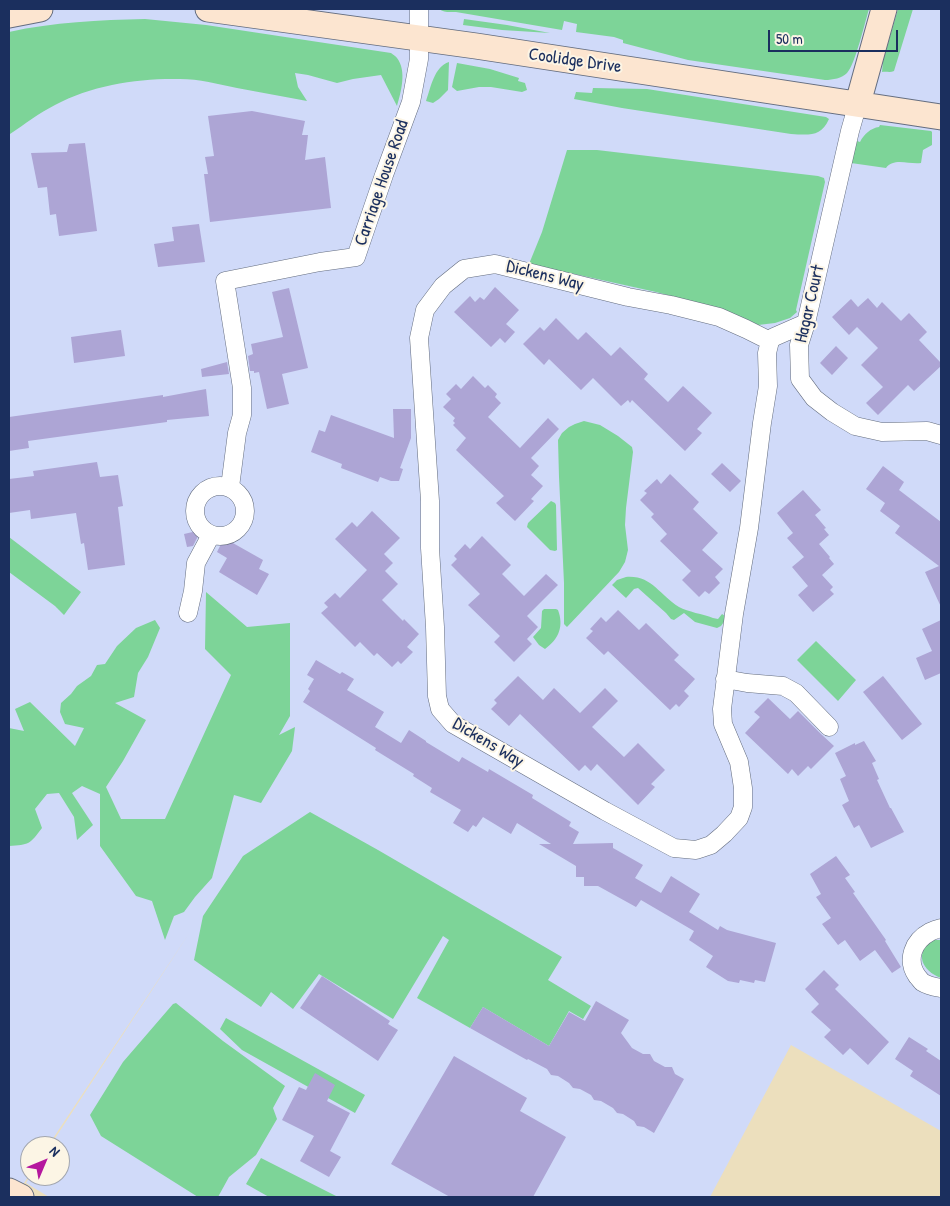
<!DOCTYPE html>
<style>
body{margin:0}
#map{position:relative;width:950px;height:1206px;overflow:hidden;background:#ecdfbd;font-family:"Patrick Hand",sans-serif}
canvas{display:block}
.frame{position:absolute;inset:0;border:10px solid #1b2f5e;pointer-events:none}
.north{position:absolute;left:20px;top:1136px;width:50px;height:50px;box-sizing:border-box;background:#fcf5e5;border:1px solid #a2a6af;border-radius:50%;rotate:45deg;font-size:14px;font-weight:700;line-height:20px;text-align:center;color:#1b2f5e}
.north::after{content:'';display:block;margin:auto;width:18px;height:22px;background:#b5179e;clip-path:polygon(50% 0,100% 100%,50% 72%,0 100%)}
.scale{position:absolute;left:768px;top:30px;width:130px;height:22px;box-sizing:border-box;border:2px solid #1b2f5e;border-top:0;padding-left:6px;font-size:15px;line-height:18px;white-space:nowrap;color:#1b2f5e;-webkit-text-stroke:4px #fcf5e5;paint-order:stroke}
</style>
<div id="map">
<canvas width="950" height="1206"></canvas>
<div class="frame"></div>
<div class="north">N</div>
<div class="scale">50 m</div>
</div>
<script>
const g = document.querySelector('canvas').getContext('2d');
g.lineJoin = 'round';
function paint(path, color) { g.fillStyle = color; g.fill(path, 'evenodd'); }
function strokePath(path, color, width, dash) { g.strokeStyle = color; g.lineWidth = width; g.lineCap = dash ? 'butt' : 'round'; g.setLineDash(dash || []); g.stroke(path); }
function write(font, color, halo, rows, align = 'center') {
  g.font = font + ' "Patrick Hand",sans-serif'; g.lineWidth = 4; g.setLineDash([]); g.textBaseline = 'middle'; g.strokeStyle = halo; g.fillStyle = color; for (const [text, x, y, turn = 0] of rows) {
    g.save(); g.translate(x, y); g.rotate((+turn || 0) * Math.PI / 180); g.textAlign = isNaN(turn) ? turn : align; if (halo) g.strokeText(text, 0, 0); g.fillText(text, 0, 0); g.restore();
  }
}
const built = new Path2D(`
 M9,9H941V1131L791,1045L710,1197H49L26,1183L30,1176H60V1146H50L190,932L48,1146H30V1174L24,1183L9,1185Z`);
const green = new Path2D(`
 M439,9H869C865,22 855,65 847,73C842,78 833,80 825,80L688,60L623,43V40L614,37L576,32L577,24L564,21L562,30L456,12C450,12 444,13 439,9Z
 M898,9H913L894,71C890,73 886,71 882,72L883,61Z
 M145,19L206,25L391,53C393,55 396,56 397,58C407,71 401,92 397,106L381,75L353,79L337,83L308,75L295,73L298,87L307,101C284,97 260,92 237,88C218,84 199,79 180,79C139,78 92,85 55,105C39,113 25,124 10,134H9V32C54,22 99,20 145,19Z
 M464,19L507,25L550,33L502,30L463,25Z
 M449,62L448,90L439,99L433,103L426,101C431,87 434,67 449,62Z
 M457,63L490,69L519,78L518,81L525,83L527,90L522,92L491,87H479L457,91L452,87Z
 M593,88L647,89L826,117L829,119C821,137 809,135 791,134L622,108L574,99L576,92L592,93Z
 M880,125L931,131L932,132V145L923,150L921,163C910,165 894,157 886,168L851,163L857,141L860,142C864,134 871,128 879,127Z
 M567,150H597L818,176L824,178L825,182L796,310L797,312L790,318L775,323L758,325L727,311L656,292L529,264L542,232Z
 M584,421L600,425L618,436L632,447L633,452L626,508L625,525L628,550L625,562L619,572L567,627L564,624V583L559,477L558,440L562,433L569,427L575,424Z
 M551,501L555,503L556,505L557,550L555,551L550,550L527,527L528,523Z
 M9,537L81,592L64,615L55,606L9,572Z
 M626,577C652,575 659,595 679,607C688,612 703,614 713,618L718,619L722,614L725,616L726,619L721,626L717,628L695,622L684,613L674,620L671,619L666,613L638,588L634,589L626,598L612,585L617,580Z
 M206,592L247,627L290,623V716L279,735L295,727L292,751L261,803L234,795L212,878L195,897L184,912L174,916L165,940L152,901L136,896L100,846V794L82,786L72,793L93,825L77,840L74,817L59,793L47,794L35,809L42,828C30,844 29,845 9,846V728L24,731L15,709L30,702L75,746L84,728L65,724L60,712L61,703L71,694L77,686L91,676L97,665L105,664L117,646L136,628L155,620L160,628L148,657L138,673L134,697L115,703L146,720L123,761L106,787L121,819H165L231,675L205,649Z
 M544,609H556L558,610C564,626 559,639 545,649L539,645L533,637L541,628L542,611Z
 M816,641L856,680L838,701L797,660Z
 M310,812L378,850L562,957L548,980L591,1006L583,1019L569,1011L549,1046L483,1007L470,1028L417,998L449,940L443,936L393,1019L319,974L293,1009L271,992L261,1007L194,960L203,916L243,856Z
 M934,940H941V978C922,971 913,952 934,940Z
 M176,1003L223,1041L285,1086L273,1108L277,1119L256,1155L229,1177L218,1197H198L101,1136L90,1115L123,1062L173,1004Z
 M226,1018L365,1095L355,1113L242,1050L220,1029Z
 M261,1158L338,1197H269L246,1184Z`);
const building = new Path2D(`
 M252,111L305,121L302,135H308L305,160L325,157L331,208L210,222L204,174H208L205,157L214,156L208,116Z
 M85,143L97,231L59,236L56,214L50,215L47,187L38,188L31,153L67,152L69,144Z
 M199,224L205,262L158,267L154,244L174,241L172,227Z
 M495,287L519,310L506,324L515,332L505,343L500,338L491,347L454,312L470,296L475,302L480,297L484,300Z
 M289,288L308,368L282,374L289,404L267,409L259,372L254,373V371H250L248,356L253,354L251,344L283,337L272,292Z
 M868,298L877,308L882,302L901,321L909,313L927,332L919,340L941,363V366L914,391L908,385L878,415L866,403L883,387L861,365L878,348L857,327L849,335L832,317L851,299L858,307Z
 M556,318L578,340L586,332L611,356L620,347L648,374L644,379L668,402L683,386L712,413L697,429L702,433L685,451L632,400L630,403L628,400L621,406L593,378L581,390L549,359L544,365L523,344L540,327L544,331Z
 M121,330L125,356L74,363L71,337Z
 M836,346L848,358L832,375L820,363Z
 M227,362L229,374L202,377L201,369Z
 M473,376L485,388L488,385L497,394L495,397L501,403L488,417L520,448L548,418L559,429L531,458L539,466L531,475L543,486L531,499L534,501L515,521L496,503L504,496L456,450L466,438L453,425L455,423L453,421L455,418L443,407L451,399L446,394L456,384L461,389Z
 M206,389L209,416L167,420V422L28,441L29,448L9,451V417L163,395V397Z
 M393,409H411V438L400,468L403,469L399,481H391L380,477L378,482L341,468L342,464L311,452L319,430L325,432L331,415L394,438Z
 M97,462L100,477L118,475L123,506L118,507L125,565L88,570L84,543L81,544L76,513L31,519L30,510L9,513V479L34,476L33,471Z
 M722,463L741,481L730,492L711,474Z
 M883,466L904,482L899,490L941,522V607L925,572L939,566L895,533L900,526L880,511L885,503L866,489Z
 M670,474L699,502L693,509L718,533L702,550L723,569L715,577L720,583L709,594L705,591L699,597L682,580L691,571L660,541L667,534L651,517L654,514L640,500L647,493L644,491L657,479L661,484Z
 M803,490L821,510L815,515L826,528L824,529L829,535L819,544L830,557L829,558L834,564L822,575L833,587L830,590L834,594L813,612L798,595L808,586L792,567L804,557L787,538L793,533L777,513Z
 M372,511L400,538L384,554L393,563L385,571L398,584L382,600L403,621L404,619L419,634L407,647L413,652L401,664L398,661L392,667L377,653L374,656L360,642L355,647L321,613L328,607L324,603L335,593L340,598L367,570L335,539L352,522L357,527Z
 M197,531L198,536L193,546L187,547L184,534Z
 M482,536L511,565L502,574L524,596L546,574L558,585L527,616L538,627L527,639L532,644L514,662L494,642L500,636L468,605L480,594L451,565L457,559L454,556L465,544L470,549Z
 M224,538L263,560L259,569L269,574L257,595L219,572L227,558L217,552Z
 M618,610L639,630L646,623L679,655L674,660L695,679L684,691L689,696L679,707L676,704L670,710L608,651L604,655L586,638L593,631L590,629L601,617L606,622Z
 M941,620V673L925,680L916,658L932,651L922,629Z
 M316,660L340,674L342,672L354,679L347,690L384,712L375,727L401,743L409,730L426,741V742L459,762L462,757L488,772L489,769L533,795L532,798L571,822L569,826L579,832L573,844L613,843V848L643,865L635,878L661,893L671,876L700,894L689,912L718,930L720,926L727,930L776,943L765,982L755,980L754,983L740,980L739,983L728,981L706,967L713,956L689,940L694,931L641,900L636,907L598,886H584V877H576V866L539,844H551L517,823L511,834L483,817L476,827L473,825L468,832L453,823L461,810L430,792L432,788L413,776L414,774L375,750L376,748L303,702L310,691L308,689L314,679L307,675Z
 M518,676L543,700L554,688L580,713L605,688L618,701L592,727L624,757L638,743L665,770L651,784L655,787L638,805L597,764L591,771L585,765L579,771L520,714L509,726L491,709L497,703L494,700Z
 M883,676L922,724L902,740L863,692Z
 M768,698L790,719L798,711L821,734L834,746L811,769L808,766L798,776L792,769L788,774L745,733L760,717L754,712Z
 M864,741L876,761L872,763L879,779L877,780L890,808H891L904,832L871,848L859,825L854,828L842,805L849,801L840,779L846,776L835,753L855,743V745Z
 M836,856L850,875L845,878L855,892L853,893L886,940L885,941L901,967L892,973L875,950L860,961L845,940L838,945L822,924L831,918L816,897L821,894L810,874Z
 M824,970L839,985L835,989L889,1042L868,1065L850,1048L843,1055L824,1037L831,1030L811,1012L819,1004L805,989Z
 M322,976L390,1021L388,1024L398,1030L378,1061L300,1008Z
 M596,1001L629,1020L621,1033L632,1048L643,1054H650L654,1061L665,1067H672L675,1074L684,1079L654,1133L644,1127L637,1126L634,1121L623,1114L617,1113L613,1108L601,1101L594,1100L591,1095L580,1089L573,1088L569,1083L558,1076L551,1075L547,1069L528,1059L527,1060L470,1028L483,1007L549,1046L569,1012L585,1021Z
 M909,1037L928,1049L926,1051L941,1061V1096L910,1076L913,1071L895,1059Z
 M454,1056L527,1098L520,1111L566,1137L533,1197H450L391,1164Z
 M315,1073L335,1085L327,1101L350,1113L330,1151L341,1157L329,1177L300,1161L314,1136L282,1120L299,1087L306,1090Z`);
const street = new Path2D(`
 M858,103L850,131L806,323L799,345L800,379L814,398L832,412L855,426L882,432L927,431L941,435
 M770,341L746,329L719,317L671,305L628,297L495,264L464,269L443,286L425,310L419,338L430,501V548L435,627L437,696L440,709L453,724L605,811L674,848L696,850L711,845L724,834L739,818L743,807V788L739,762L723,724L722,709L734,614L749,528L762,423L768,386L767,353L770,341L774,337L806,323
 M195 511a25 25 0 1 1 50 0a25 25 0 1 1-50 0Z
 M230,487L237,433L242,415V388L225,281L320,262L356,257L384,175L411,102L419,59V9
 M188,613L193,591L196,563L211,535
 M725,679L747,683L783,686L796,693L829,727
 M941,928C938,929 933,930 930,932C913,941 906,960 917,976C918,977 921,981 922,982C928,986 935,987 941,988`);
const secondary = new Path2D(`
 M208,9L476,46L941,117
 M9,15L40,9
 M858,103L884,9
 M9,1191L21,1197`);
const streetNames = [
 ["Coolidge Drive",575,61,8],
 ["Carriage House Road",382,183,-71],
 ["Dickens Way",545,276,14],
 ["Hagar Court",810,304,-77],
 ["Dickens Way",488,743,31]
];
paint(built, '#d0daf9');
paint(green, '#7dd498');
paint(building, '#ada5d5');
strokePath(street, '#646d7f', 19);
strokePath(secondary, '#646d7f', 27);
strokePath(street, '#fff', 18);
strokePath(secondary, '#fce5d0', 25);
write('18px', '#1b2f5e', '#fcf5e5', streetNames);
</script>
